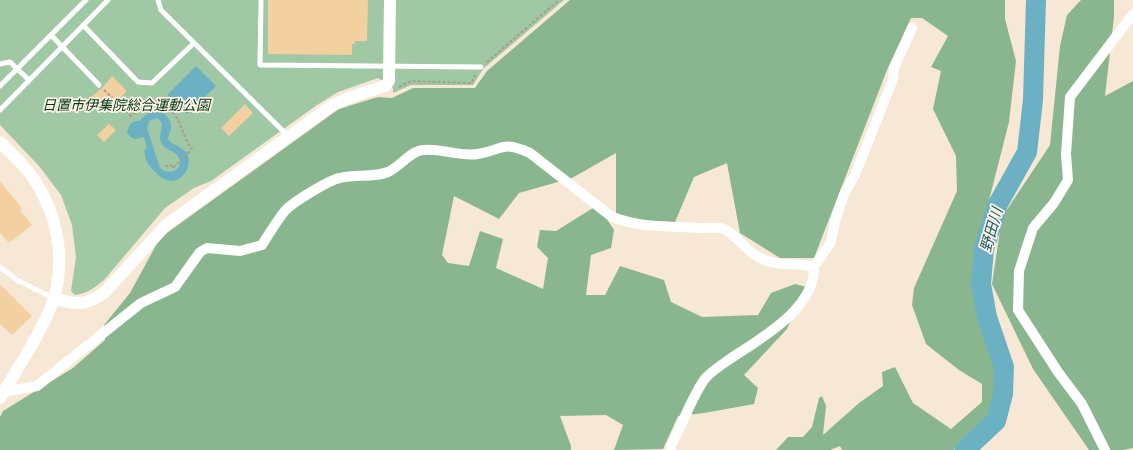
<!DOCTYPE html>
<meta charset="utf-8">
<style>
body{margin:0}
canvas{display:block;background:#f6e8d5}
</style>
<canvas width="1133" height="450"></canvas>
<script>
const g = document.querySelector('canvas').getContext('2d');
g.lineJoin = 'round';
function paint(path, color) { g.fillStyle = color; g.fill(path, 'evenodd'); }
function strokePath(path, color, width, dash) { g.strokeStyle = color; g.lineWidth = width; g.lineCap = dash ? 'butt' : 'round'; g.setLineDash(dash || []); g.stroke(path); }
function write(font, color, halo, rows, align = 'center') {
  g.font = font + ' "Crimson Pro","Noto Sans JP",serif'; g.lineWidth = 3.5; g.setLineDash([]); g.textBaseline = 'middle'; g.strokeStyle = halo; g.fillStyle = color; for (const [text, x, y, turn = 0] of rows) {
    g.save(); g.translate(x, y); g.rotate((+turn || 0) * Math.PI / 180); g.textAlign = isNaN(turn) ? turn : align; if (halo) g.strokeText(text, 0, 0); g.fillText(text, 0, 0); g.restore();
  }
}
const green = new Path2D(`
 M0,0H564L483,69L473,85H411L393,93V88L378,78L338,92L317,105L211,181L194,188L165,208L104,280C95,287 87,294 75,295L71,291L76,257L72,225L61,195L39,166L0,125Z`);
const forest = new Path2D(`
 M570,0H1005V19L1016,61L1009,122L985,216L973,286L998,369L991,418L954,450H842L840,446L830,450H776L788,437H803L812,427L819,398L822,396L826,406L823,435L859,403L883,386L882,372L895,367L913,403L951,429L982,402V384L959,370L926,344L912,305L914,288L957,191L956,156L933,109L941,71L931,67L948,36L922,18H911L887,70L814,258H780L740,233L727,163L694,177L675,222L639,220L616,213V153L572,178L519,193L499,219L454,196L442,255L448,263L469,266L480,231L503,239L496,268L543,289L548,258L537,247L540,230L556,231L593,208L603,213L614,230L611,248L591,255L586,295H605L620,266L664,280L671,302L702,317L758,315L771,293L795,284L807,287L787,329L744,375L758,388L754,404L704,413L678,416L663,449L614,450L623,425L606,415L560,416L571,446V450H0V417L3,411L73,368L105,340L104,325L130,293L160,238L339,109L378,97L392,98L413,88H475L487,71Z
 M1081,0H1114V17L1105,96L1133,81V448L1122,450H1089L1033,369L992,284L1002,217L1050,145L1060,46L1067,15Z`);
const water = new Path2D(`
 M196,66L216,86L187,114L167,95Z
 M151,111C161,109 171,116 171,127C171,131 168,135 168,139C176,150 195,146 187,170C174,190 160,179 149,165C146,162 145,154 144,150L147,148L144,137L135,139L130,137L127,132L130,124L135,121H140L143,117ZM156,118C168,123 157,133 161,142C165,151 176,150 179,158C184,171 168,176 160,168L147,128L149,121Z`);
const river = new Path2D(`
 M965,450L996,421L1003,394L1004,367L987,317L981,284L984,249L998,204L1027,152L1033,100L1036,0`);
const building = new Path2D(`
 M268,0H368L367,41H355V44H352V55L268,54Z
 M112,76L127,91L105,113L90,98L102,88Z
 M245,104L253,113L229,136L221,128Z
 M109,124L116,130L104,142L97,135Z
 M0,181L22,208L20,210L32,225L9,243L0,233Z
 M0,284L32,316L12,335L0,324Z`);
const path = new Path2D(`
 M487,62L559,0
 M399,87L411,81L471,83L476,74
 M104,90L131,116C144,104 163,97 175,115C182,126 184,139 192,149L173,168L171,165L164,167`);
const service = new Path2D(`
 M158,0L161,10L288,136
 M261,0L260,65L481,67
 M83,25L138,82L152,83L194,43
 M51,35L99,85
 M0,64L10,62L29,80
 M0,86L86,0
 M0,110L108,0
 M0,267L17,280L53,298`);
const minor = new Path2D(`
 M814,267L831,242L835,221L845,192L855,175L893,79L894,68L912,28
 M3,392L37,386L141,303L175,287L200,252L207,248L240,251L262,245C269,234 276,222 284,212C291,203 329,180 340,178C356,174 373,178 388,172C401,166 410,151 423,150C441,148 460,157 478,154C503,150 501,140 530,153L612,217C640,228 670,226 700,228C707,228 718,227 724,229C734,233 745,249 755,255C777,269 791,261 814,267C815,310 759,339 727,361C720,366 709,373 704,380C692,397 681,427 671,446V450
 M1105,450L1082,404L1058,372L1018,310L1019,271L1033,228L1054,203L1068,180L1066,154L1070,97L1133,14`);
const tertiary = new Path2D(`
 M0,142C10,152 22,163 31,175C60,216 69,270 47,316C34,344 16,371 0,398
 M54,298C75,305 85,306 104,293L166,225L331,106L351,97L385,86L389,81V76L390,0`);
const parkNames = [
 ["日置市伊集院総合運動公園",126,106]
];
const waterNames = [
 ["野田川",992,230,-74]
];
paint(green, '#a0c8a4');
paint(forest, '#89b68e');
paint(water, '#6cb1c3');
strokePath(river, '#6cb1c3', 20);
paint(building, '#f2d09f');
strokePath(path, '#a79c8d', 2, [3, 2]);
strokePath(service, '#fff', 5);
strokePath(minor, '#fff', 10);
strokePath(tertiary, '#fff', 12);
write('italic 14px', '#00350f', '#fff6eb', parkNames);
write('italic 15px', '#1e5765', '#fff6eb', waterNames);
</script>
